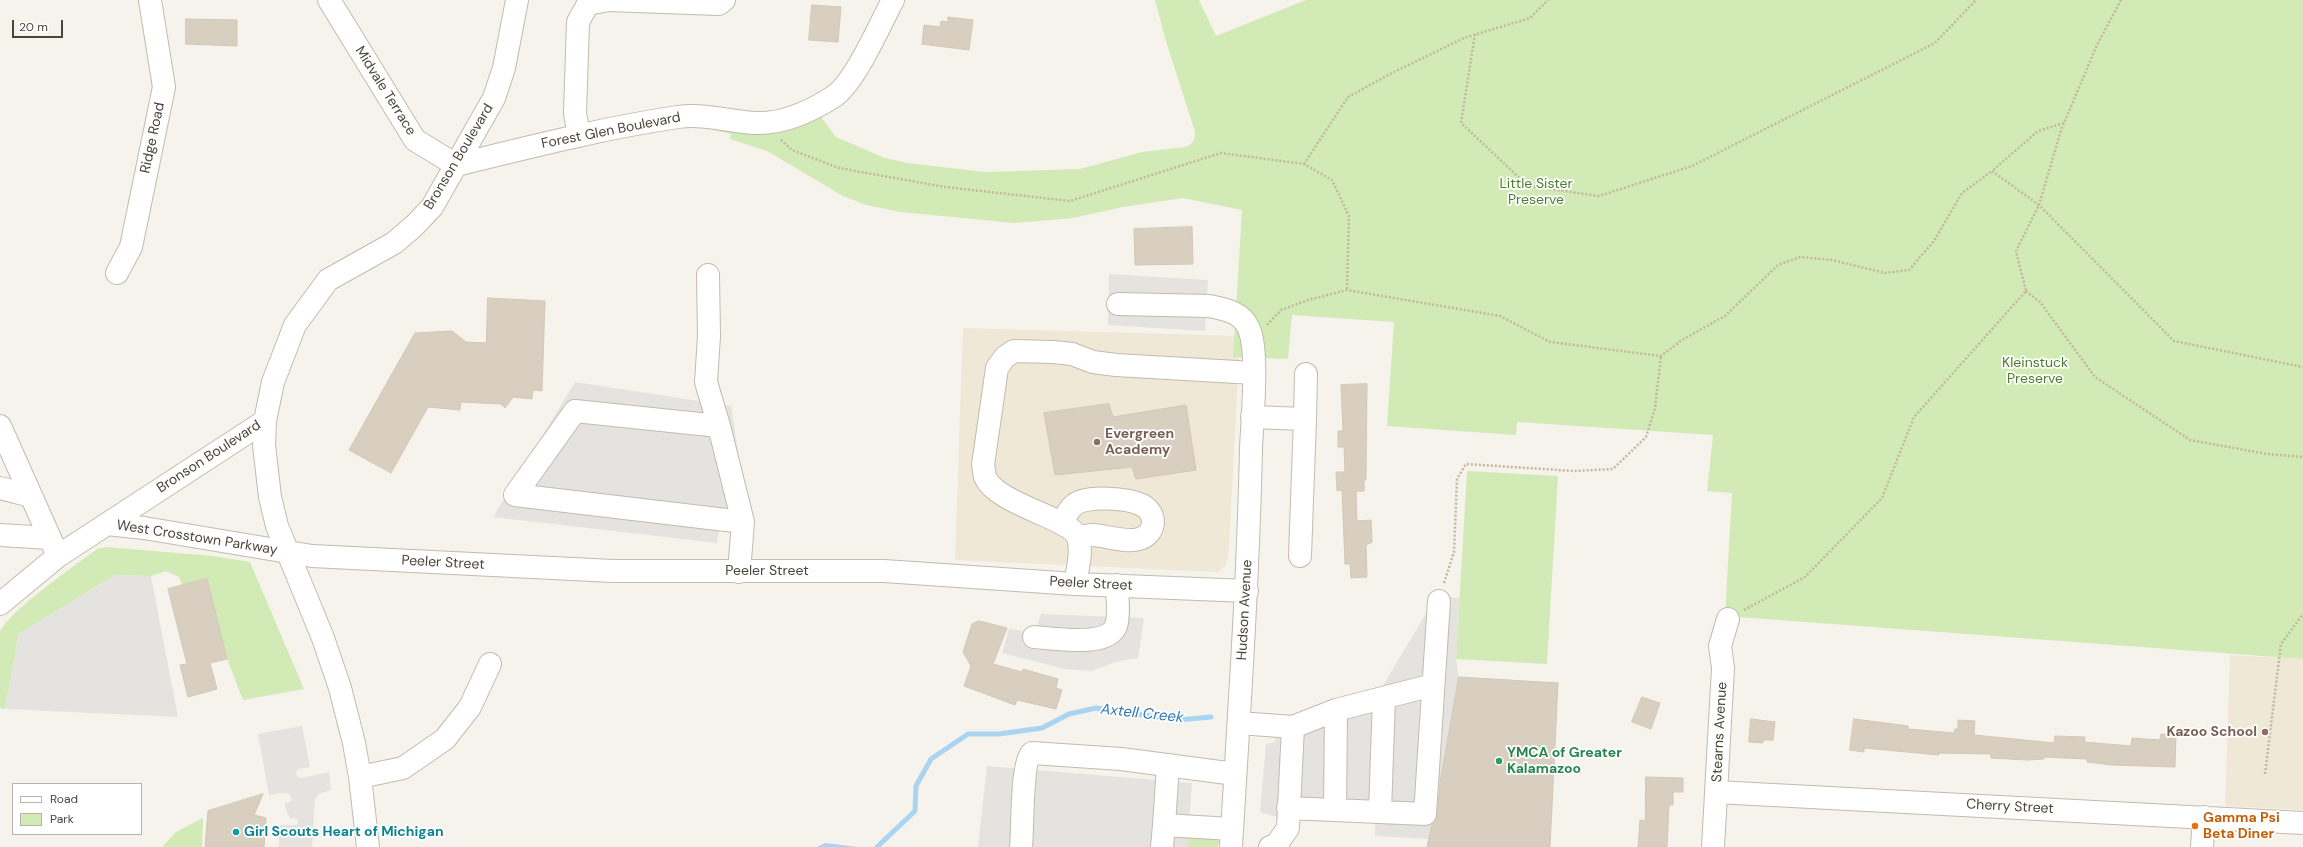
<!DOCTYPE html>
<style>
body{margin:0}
#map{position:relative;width:2303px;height:847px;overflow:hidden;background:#f6f3ec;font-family:"DM Sans",sans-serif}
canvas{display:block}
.legend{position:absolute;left:12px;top:783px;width:130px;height:52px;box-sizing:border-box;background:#fff;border:1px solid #b7b4b0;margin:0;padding:5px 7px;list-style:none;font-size:12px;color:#4b4439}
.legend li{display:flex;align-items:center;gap:8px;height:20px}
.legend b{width:20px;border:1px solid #b7b4b0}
.scale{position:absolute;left:12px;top:20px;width:51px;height:18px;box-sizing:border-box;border:2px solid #4b4439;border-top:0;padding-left:5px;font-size:12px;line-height:14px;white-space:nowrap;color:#4b4439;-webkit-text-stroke:3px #fff;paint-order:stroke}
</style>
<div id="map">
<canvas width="2303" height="847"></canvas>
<ul class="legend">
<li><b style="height:5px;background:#fff"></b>Road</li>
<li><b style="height:11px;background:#d2eab5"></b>Park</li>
</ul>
<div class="scale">20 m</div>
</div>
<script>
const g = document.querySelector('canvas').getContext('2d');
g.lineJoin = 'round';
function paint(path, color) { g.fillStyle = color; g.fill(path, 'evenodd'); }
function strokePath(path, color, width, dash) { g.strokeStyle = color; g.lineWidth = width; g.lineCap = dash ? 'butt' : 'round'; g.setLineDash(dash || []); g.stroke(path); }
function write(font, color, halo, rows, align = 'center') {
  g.font = font + ' "DM Sans",sans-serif'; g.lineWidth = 3.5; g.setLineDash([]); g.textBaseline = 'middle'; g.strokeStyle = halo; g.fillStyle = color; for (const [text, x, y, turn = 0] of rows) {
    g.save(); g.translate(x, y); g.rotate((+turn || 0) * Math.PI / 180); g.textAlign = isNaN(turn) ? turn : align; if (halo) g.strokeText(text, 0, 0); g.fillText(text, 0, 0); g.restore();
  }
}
const education = new Path2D(`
 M963,328L1240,336L1229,549L1226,564L1219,572L955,560Z
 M2230,655L2303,659V810L2225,806Z`);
const green = new Path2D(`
 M1155,0H1199L1216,36L1306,0H2303V659L1725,616L1732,493L1707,491L1713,435L1517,422L1516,435L1387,426L1394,322L1292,315L1288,359L1233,357L1242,210L1183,198L1123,207L1073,218L1014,223L901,212L866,205L843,196L767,151L730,139L731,134L713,130L714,119L815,109L836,137L885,158L907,163L985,172L1080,169L1142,152L1186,147C1193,144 1195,140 1195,132L1166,41Z
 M1467,471L1558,476L1547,664L1456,659Z
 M107,547L213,556L250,562L304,689L243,700L227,659L207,579L182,585L179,577L166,571L151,576L115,575L19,634L5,709L0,708C0,695 0,640 0,632C8,612 77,564 97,549Z
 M203,818L202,847H162L176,832Z
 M1188,832L1215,836L1219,841L1218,847H1187Z`);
const parking = new Path2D(`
 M1109,274L1208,280L1205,331L1108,325Z
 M575,382L731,406L742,478L728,530L719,527L717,543L493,517Z
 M115,575L151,576L178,717L5,709L19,634Z
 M1436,597L1460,598L1456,659L1459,678L1429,839L1375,836V823L1280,818L1260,812L1266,744L1275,742L1279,720L1379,692Z
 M1041,614L1144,618L1138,658L1115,662L1091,671L1065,669L1002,653L1009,629L1035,632Z
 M302,726L310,767L299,769L296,772L297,776L301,778L329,772L331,790L319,794L315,799L312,847H279V825H297L298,821L295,818L290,819L284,804L290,802L292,798L289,794L281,793L269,795L258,734Z
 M987,766L1192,783L1187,847H978Z`);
const water = new Path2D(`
 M825,843L858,847H817Z`);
const stream = new Path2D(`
 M877,847L915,811L916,786L931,759L968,734H999L1042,728L1069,714L1096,708L1178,720L1211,717`);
const building = new Path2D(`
 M812,5L841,7L838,42L809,40Z
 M948,17L973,20L969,50L922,44L924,25L940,27L941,21L948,22Z
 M186,19L237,20V46L186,44Z
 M1192,227L1193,264L1135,265L1134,229Z
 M488,298L545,301L542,391L533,390L532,399L513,397L505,408L501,404L461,402L460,410L428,407L391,473L349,450L415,333L452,331L466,342L486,343Z
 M1367,384L1366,480H1364V491H1356L1357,521L1371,520L1372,542L1366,545L1367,577L1351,578L1350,564H1345L1342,490L1337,491L1336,472H1345L1344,447H1338V431H1343L1341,385Z
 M1109,404L1113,417L1186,405L1196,470L1136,479L1132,467L1055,475L1044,413Z
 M207,579L227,659L210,663L217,689L188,697L180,665L187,664L168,589Z
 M979,621L1007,628L993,664L1022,672L1023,669L1058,679L1056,688L1062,690L1056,709L1017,700L1015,705L964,686L971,666L963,652L972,624Z
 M1459,677L1558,683L1550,847H1427L1432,824L1437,815L1440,783Z
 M1642,697L1660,703L1651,729L1632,722Z
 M1751,719L1775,722L1773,740H1763V743L1749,742Z
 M1854,719L1908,726V729L1954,733L1955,729H1958V720L1975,721L1974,735L2054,743L2055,736L2085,737L2084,742L2131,746L2132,738L2160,740L2161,734L2176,735L2175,767L2112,765L2087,762V759L2044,757V759L2027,760L1991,758V754L1939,753V755L1864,748V752L1850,750Z
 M1646,777L1683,778V792H1673V805H1669L1667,847H1638L1640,820L1645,821Z
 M263,794L254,815L266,818L264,847H205L208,811Z`);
const path = new Path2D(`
 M2121,0L2097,45L2061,130L2039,205L2174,341L2303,367
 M1475,34L1461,123L1528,186L1599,196L1692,166L1935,43L1976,0
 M781,140L792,150L839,168L945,187L1070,201L1221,153L1304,164L1332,180L1349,216L1347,290
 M1304,164L1348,97L1392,73L1464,38L1530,18L1548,0
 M2026,291L2040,302L2095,377L2190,440L2267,454L2303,457
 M1267,325L1281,310L1308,300L1347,290L1500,316L1550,342L1661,356L1682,340L1725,316L1778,265L1800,257L1832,260L1885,273L1909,270L1934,241L1962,193L1992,171
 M1444,583L1454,552L1457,479L1466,464L1574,471L1613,469L1646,437L1655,408L1661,356
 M1744,610L1805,577L1882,498L1914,417L2026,291L2016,251L2039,205L1992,171L2038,131L2064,123
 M2265,774L2281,644L2303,614`);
const minor = new Path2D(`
 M329,0L415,140L456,165C530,147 603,128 678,117C704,113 731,122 756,123C783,124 811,111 833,97C855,83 880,24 893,0
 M579,136L575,113L578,22L588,4L608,0L719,4L724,0
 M117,273L131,247L164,87L150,0
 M708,275L709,336L706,382L719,426
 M1118,304L1209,306C1225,309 1242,312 1249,329C1259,352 1252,421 1251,449C1248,582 1239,714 1231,847
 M1252,417L1305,419L1300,556
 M1305,419L1306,374
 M0,426L58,556
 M0,488L31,496
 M1062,523C1065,517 1068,510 1074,505C1086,495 1128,498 1142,505C1158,514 1156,534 1139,539C1126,543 1107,536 1093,535C1088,535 1083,537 1078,537
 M107,524L144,528L312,556L613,571H884L1075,584L1247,591
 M0,535L50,538
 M739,572L743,522L719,426L575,411L515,495L743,522
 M1075,584C1077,570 1083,552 1078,538C1072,518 997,505 985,477C984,473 984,468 983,465L997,368L1005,357L1014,351L1053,352L1072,354L1093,362L1116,365L1254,373
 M0,604L58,556L265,421
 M1034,637C1054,638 1107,648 1116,626C1120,615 1117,597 1117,585
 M1239,723L1293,727L1288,828L1277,844L1270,847
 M1293,727L1336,710L1433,685
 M360,777L403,768L445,739L470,707L490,664
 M1716,792L2303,823
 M1288,808L1425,814L1439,601
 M1335,810L1336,710
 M1380,812L1384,698
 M1164,825L1168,765
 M368,847L360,777L354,743L340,688L323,638L277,526L270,497L264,445L265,421L273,382L295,325L328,280L394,243L414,226L432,207L494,98L504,68L517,0
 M1021,847C1023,830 1021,762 1032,753L1121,759L1235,774
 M1162,847L1164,825L1232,829
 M1713,847L1723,668L1720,646L1728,619
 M2202,847L2204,817`);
const markers = [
 [1097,442,4,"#8d6e63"],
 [2265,732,4,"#8d6e63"],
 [1499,761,4,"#2e9e5b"],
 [2195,826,4,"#e8710a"],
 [236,832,4,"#0f9aa8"]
];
const streetNames = [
 ["Midvale Terrace",385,91,58],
 ["Forest Glen Boulevard",611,131,-11],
 ["Ridge Road",153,138,-78],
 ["Bronson Boulevard",459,157,-59],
 ["Bronson Boulevard",209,457,-33],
 ["West Crosstown Parkway",197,538,9],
 ["Peeler Street",443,563,3],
 ["Peeler Street",767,571],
 ["Peeler Street",1091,584,3],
 ["Hudson Avenue",1245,610,-87],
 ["Stearns Avenue",1720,732,-87],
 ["Cherry Street",2010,807,3]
];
const parkNames = [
 ["Little Sister",1536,184],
 ["Preserve",1536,200],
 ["Kleinstuck",2035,363],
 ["Preserve",2035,379]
];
const educationNames = [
 ["Evergreen",1105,434],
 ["Academy",1105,450],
 ["Kazoo School",2257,732,"right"]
];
const leisureNames = [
 ["YMCA of Greater",1507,753],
 ["Kalamazoo",1507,769]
];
const foodNames = [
 ["Gamma Psi",2203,818],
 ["Beta Diner",2203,834]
];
const cultureNames = [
 ["Girl Scouts Heart of Michigan",244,832]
];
const waterNames = [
 ["Axtell Creek",1142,714,6]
];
paint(education, '#efe8d6');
paint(green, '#d2eab5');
paint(parking, '#e5e3e0');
paint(water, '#a9d4f2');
strokePath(stream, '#a9d4f2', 5);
paint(building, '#d8cfc1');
strokePath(building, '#d3c7b4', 1);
strokePath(minor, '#c2bbae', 24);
strokePath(path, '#c4b79f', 2.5, [2, 2]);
strokePath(minor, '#fff', 22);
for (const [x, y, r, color] of markers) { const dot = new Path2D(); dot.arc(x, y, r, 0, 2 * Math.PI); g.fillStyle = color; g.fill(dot); strokePath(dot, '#fff', 1.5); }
write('14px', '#4b4439', '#fff', streetNames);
write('14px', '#4a7f2a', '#fff', parkNames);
write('bold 14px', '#785e54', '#fff', educationNames, 'left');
write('bold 14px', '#27864d', '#fff', leisureNames, 'left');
write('bold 14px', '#c56008', '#fff', foodNames, 'left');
write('bold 14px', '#0d838f', '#fff', cultureNames, 'left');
write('italic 15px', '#2e7ab2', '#fff', waterNames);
</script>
